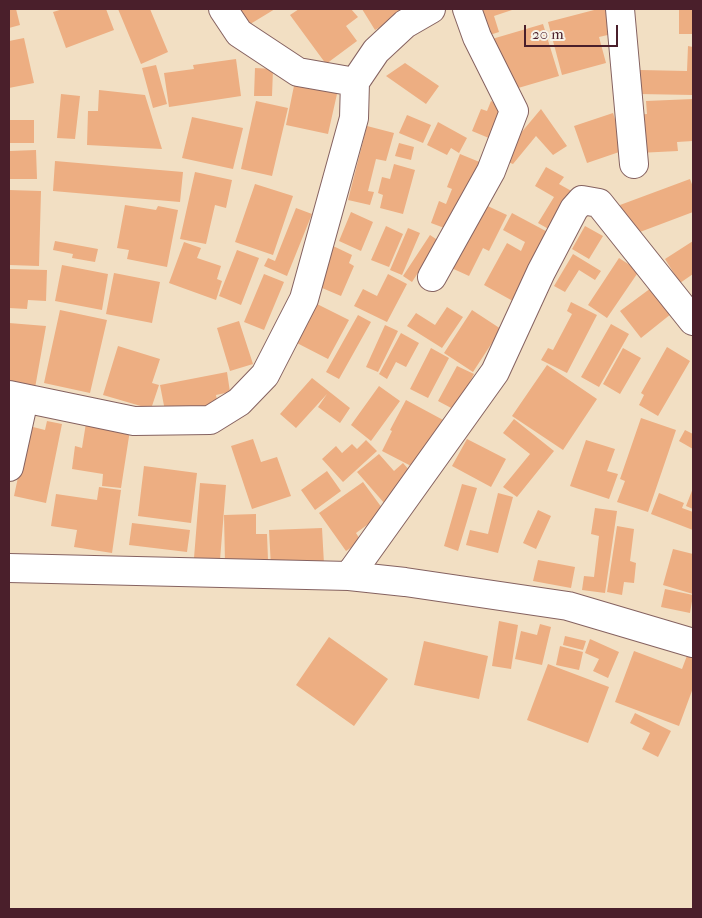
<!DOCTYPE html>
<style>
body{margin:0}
#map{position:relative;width:702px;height:918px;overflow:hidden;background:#f2dfc3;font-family:"IM FELL French Canon",serif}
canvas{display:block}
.frame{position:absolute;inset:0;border:10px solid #4a1f2b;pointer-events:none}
.scale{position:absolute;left:524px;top:25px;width:94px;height:22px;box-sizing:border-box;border:2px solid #4a1f2b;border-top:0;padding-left:6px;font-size:15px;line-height:18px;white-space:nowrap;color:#4a1f2b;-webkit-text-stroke:4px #f7f3e8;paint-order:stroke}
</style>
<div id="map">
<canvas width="702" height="918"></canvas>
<div class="frame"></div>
<div class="scale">20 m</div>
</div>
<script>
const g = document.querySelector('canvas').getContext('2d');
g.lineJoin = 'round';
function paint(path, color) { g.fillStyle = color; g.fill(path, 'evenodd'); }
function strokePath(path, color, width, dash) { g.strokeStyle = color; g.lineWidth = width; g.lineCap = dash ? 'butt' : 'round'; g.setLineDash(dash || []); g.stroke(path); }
const building = new Path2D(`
 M9,9H16L20,25L9,28Z
 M63,9H106L114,30L66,48L53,12Z
 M118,9H150L168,52L141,64Z
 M236,9H275L247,26Z
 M299,9H351L358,17L346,26L357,41L326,64L290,15Z
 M362,9H411L375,30Z
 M471,9H515L494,16L499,32L480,38Z
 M598,9H605L612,34L599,37L606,63L562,75L548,22Z
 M679,9H693V34H679Z
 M543,24L559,76L508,91L492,39Z
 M24,38L34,83L9,88V41Z
 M688,46L693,47V95L639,94L640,70L687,71Z
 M236,59L241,96L169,107L164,73L194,69L193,65Z
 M405,63L439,86L426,104L386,76Z
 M156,65L167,104L153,108L142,68Z
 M255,68L273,69L272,96H254Z
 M296,76L339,85L328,134L286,125Z
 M99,90L145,95L162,149L87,145L88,111H98Z
 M61,94L80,96L75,139L57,138Z
 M693,99V141L677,142L678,151L638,153L636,115L647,114L646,101Z
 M256,101L288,108L272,176L241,169Z
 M491,101L509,109L496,141L472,131L481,109L487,111Z
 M541,109L567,146L553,155L536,136L513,164L499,159Z
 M613,113L625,150L587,163L574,126Z
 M407,115L431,125L423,143L399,133Z
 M192,117L243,128L233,169L182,158Z
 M9,120H34V143H9Z
 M438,122L467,138L459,153L451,148L447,155L427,145Z
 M367,126L394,133L386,161L376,159L368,191L374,192L370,205L348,200Z
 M399,143L414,147L411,160L395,156Z
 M36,150L37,179H9V151Z
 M460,154L482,163L455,232L431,223L439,201L446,204L452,189L447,187Z
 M55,161L183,172L180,202L53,191Z
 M394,164L415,170L403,214L380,208L383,195L378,193L382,177L390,179Z
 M546,167L564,177L559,184L575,193L552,231L538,223L554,197L535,186Z
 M195,172L232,180L226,208L215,205L206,244L180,239Z
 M690,179L693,187V212L632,235L620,205Z
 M255,184L293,196L273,255L235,242Z
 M9,190L41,191L39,266L9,265Z
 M479,202L507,215L489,251L483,248L469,276L447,266Z
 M125,205L156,210L158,206L178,210L167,267L127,259L129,250L117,248Z
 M296,208L312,214L287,276L264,266L268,258L275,261Z
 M351,212L373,222L361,251L339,241Z
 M512,213L557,237L520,305L484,285L507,243L521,251L525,242L503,230Z
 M386,226L403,234L389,267L371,260Z
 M585,226L603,236L589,259L572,249Z
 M408,228L420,233L402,275L390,270Z
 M430,235L439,241L412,282L403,276Z
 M55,241L98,249L95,262L72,258L73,254L53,250Z
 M693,241V274L680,283L665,259Z
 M184,242L201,248L197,258L221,266L217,279L222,281L216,300L169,283Z
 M331,245L352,255L349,263L354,266L341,296L315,285Z
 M237,250L259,258L241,305L219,296Z
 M573,254L601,271L595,280L579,270L565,292L554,286Z
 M619,258L639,271L607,318L588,305Z
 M62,265L108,274L102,310L55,301Z
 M9,269L47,270L46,301L28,300L27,309L9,308Z
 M114,273L160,282L152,323L106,314Z
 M264,274L284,282L264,330L244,322Z
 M388,274L407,284L387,322L354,306L363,289L377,296Z
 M651,288L671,314L641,338L620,311Z
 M571,302L597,315L567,373L541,360L548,348L553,350L572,314L567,311Z
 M315,303L349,320L328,359L295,342Z
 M447,307L463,317L442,348L407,326L416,313L435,325Z
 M60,310L107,320L90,393L44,383Z
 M472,310L501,329L473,372L444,353Z
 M358,315L371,322L339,379L326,372Z
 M239,321L253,364L230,371L217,328Z
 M9,323L46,326L35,388L9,383Z
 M611,324L629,334L599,387L581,377Z
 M385,325L398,331L378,372L366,367Z
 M401,333L419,343L406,367L396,362L387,379L379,374Z
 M118,346L160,359L152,383L159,385L151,409L103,395Z
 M667,347L690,361L658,416L639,405L644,395L641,393Z
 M431,348L449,358L428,398L410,389Z
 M623,348L641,358L620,394L603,384Z
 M547,365L597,399L563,450L512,416Z
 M457,366L474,374L455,410L438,401Z
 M227,372L230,392L216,395L218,405L166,416L160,385Z
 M312,378L350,408L340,423L318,407L327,394L296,428L280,414Z
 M379,386L400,401L371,441L351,425Z
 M406,400L445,421L415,468L382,451L392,431L390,430Z
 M641,418L676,430L648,512L617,502L625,481L620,479Z
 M514,419L554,451L517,497L503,487L530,454L503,433Z
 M47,421L62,424L46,503L14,496L29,426L45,430Z
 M86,423L130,430L121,488L102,486L103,474L72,469L75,446L82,448Z
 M685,430L693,434V449L679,441Z
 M253,439L261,462L277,457L291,496L252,509L231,446Z
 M467,439L506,459L491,487L452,466Z
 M366,440L377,451L343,482L322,459L336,446L342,453L352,444L357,449Z
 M586,440L615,449L607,471L618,474L609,499L570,486Z
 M379,454L394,471L403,463L415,477L385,504L357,472Z
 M144,466L197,473L191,523L138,516Z
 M327,471L341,491L315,510L301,490Z
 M363,482L385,512L356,533L361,541L346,551L319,513Z
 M200,483L226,485L220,560L194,558Z
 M462,484L477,488L458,551L444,546Z
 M99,487L121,490L112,553L74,547L77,530L51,526L56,494L97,500Z
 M693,488V509L686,506Z
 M498,493L513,497L498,553L466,545L470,530L488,534Z
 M659,493L684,503L682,508L693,512V530L651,514Z
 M595,508L617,511L605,593L582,590L584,576L594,577L599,536L591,534Z
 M538,510L551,516L536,549L523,543Z
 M256,514V534H267L268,560L225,562L224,515Z
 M132,523L190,530L187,552L129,545Z
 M617,526L634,529L630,561L636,563L634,583L624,582L622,595L607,592Z
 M322,528L324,564L271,567L269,530Z
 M673,549L693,554V594L663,585Z
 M538,560L575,567L571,588L533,581Z
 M665,589L693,595L690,613L661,607Z
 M499,621L518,625L511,669L492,666Z
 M540,624L551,627L542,665L515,659L521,631L537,635Z
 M565,636L586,641L583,650L563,645Z
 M329,637L388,679L354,726L296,685Z
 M590,639L619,652L608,678L593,671L599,659L585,653Z
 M424,641L488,656L479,699L414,685Z
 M560,646L583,652L579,670L556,665Z
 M634,651L682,669L688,653L693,655V688L679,726L615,702Z
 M548,664L609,687L588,743L527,720Z
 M635,713L671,731L658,757L642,749L650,733L630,723Z`);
const street = new Path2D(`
 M223,9L239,33L298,72L355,82
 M620,9L634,164
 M432,277L491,171L514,111L477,37L467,9
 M9,395L134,421L210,420L239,402L265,375L304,299L354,118L355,82L376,51L405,24L431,9
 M9,467L24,399
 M9,568L349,576L405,582L568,606L693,643
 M349,576L495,372L541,272L574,209L582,200L599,203L693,321`);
paint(building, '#edae82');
strokePath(street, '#856260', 30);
strokePath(street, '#fff', 28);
</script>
